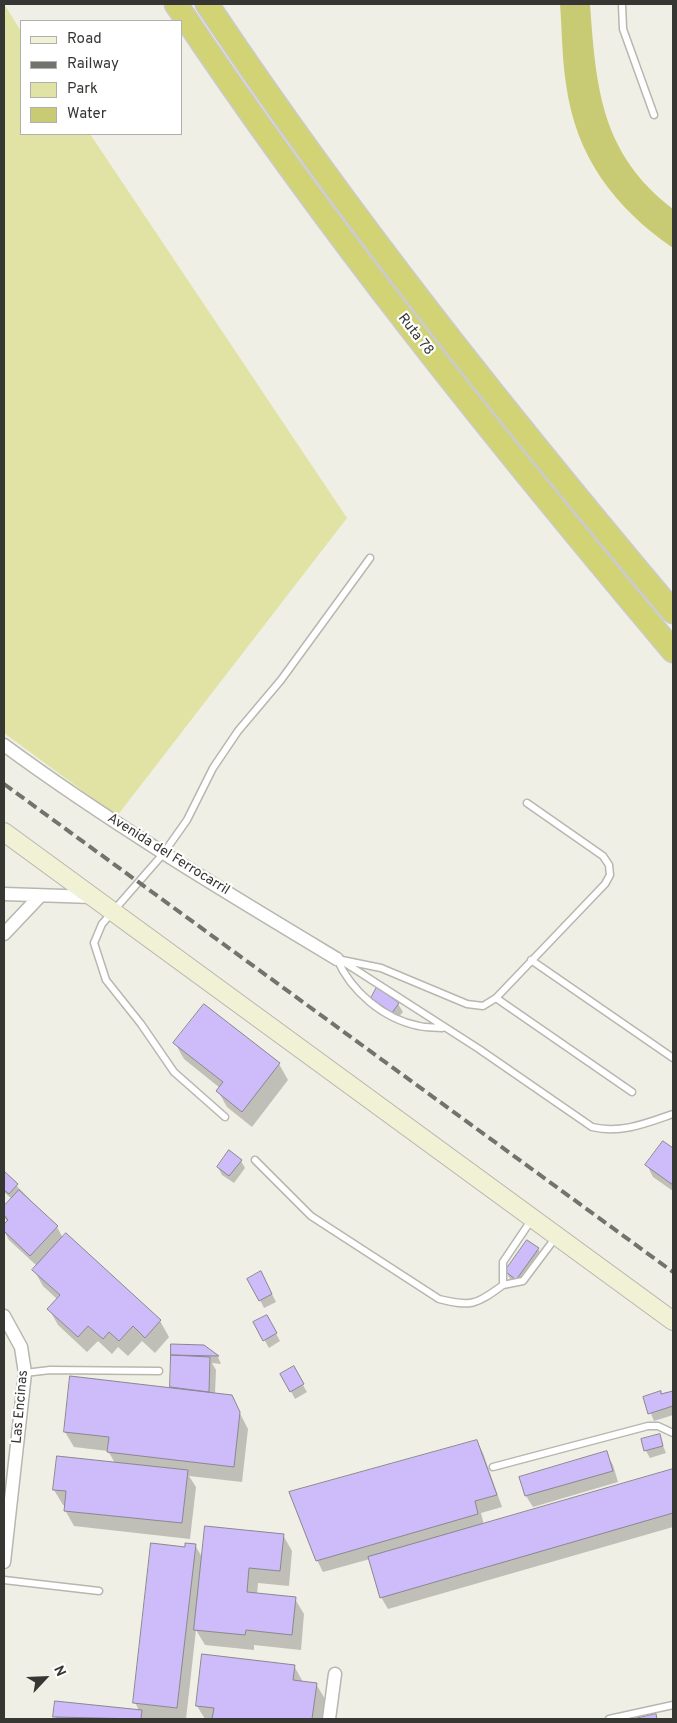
<!DOCTYPE html>
<style>
body{margin:0}
#map{position:relative;width:677px;height:1723px;overflow:hidden;background:#efefe6;font-family:Overpass,sans-serif}
canvas{display:block}
.frame{position:absolute;inset:0;border:5px solid #363633;pointer-events:none}
.legend{position:absolute;left:20px;top:20px;width:162px;height:115px;box-sizing:border-box;background:#fff;border:1px solid #afafad;margin:0;padding:6px 9px;list-style:none;font-size:15px;color:#363633}
.legend li{display:flex;align-items:center;gap:10px;height:25px}
.legend b{width:25px;border:1px solid #afafad}
.north{position:absolute;left:20px;top:1653px;width:50px;height:50px;-webkit-text-stroke:4px #fff;paint-order:stroke;rotate:65deg;font-size:14px;font-weight:700;line-height:20px;text-align:center;color:#363633}
.north::after{content:'';display:block;margin:auto;width:18px;height:22px;background:#363633;clip-path:polygon(50% 0,100% 100%,50% 72%,0 100%)}
</style>
<div id="map">
<canvas width="677" height="1723"></canvas>
<div class="frame"></div>
<ul class="legend">
<li><b style="height:6px;background:#f1f2d5"></b>Road</li>
<li><b style="height:6px;background:#73736e"></b>Railway</li>
<li><b style="height:14px;background:#e0e3a3"></b>Park</li>
<li><b style="height:14px;background:#c9cb74"></b>Water</li>
</ul>
<div class="north">N</div>
</div>
<script>
const g = document.querySelector('canvas').getContext('2d');
g.lineJoin = 'round';
function paint(path, color) { g.fillStyle = color; g.fill(path, 'evenodd'); }
function strokePath(path, color, width, dash) { g.strokeStyle = color; g.lineWidth = width; g.lineCap = dash ? 'butt' : 'round'; g.setLineDash(dash || []); g.stroke(path); }
function write(font, color, halo, rows, align = 'center') {
  g.font = font + ' Overpass,sans-serif'; g.lineWidth = 4.5; g.setLineDash([]); g.textBaseline = 'middle'; g.strokeStyle = halo; g.fillStyle = color; for (const [text, x, y, turn = 0] of rows) {
    g.save(); g.translate(x, y); g.rotate((+turn || 0) * Math.PI / 180); g.textAlign = isNaN(turn) ? turn : align; if (halo) g.strokeText(text, 0, 0); g.fillText(text, 0, 0); g.restore();
  }
}
const green = new Path2D(`
 M4,4L21,31V134H90L347,518L117,816L4,733Z`);
const water = new Path2D(`
 M560,4H590C596,88 601,154 673,209V248C614,207 576,157 566,84C562,58 562,30 560,4Z`);
const shadow = new Path2D(`
 M372,998L398,1004L403,1012L396,1020L376,1006Z
 M175,1043L279,1064L288,1080L252,1127L227,1107L218,1091L220,1088L184,1059Z
 M663,1143L673,1150V1191L653,1177L647,1165Z
 M241,1161L245,1168L234,1183L222,1175L218,1167Z
 M4,1173L57,1227L63,1238L66,1235L160,1321L169,1337L155,1353L142,1341L128,1356L118,1347L112,1354L98,1341L87,1352L58,1325L49,1309L57,1299L43,1286L34,1270L37,1266L9,1240L4,1231V1226L7,1222L4,1216V1208L12,1199L4,1192Z
 M538,1249L542,1256L521,1286L510,1279L506,1271Z
 M265,1280L276,1302L264,1308L260,1300Z
 M267,1317L280,1341L269,1348L255,1323Z
 M172,1345L204,1346L218,1357L221,1364L212,1363L216,1370L215,1394L231,1396L248,1429L242,1482L189,1476L196,1487L190,1539L74,1526L65,1510L66,1505H63L54,1490L115,1463L108,1451L74,1447L65,1432L171,1389Z
 M293,1368L307,1392L295,1399L282,1374Z
 M673,1391V1415L654,1421L644,1397Z
 M659,1436L666,1453L650,1458L646,1451Z
 M477,1441L483,1453L502,1507L481,1513L484,1525L673,1470V1527L388,1609L381,1597L370,1559L323,1572L317,1560Z
 M606,1453L613,1465L618,1482L533,1507L526,1496Z
 M283,1535L292,1551L289,1586L258,1583L257,1595L295,1599L304,1614L301,1650L254,1645V1650L205,1645L196,1630L186,1719H56V1702L139,1711L135,1702L186,1548L195,1545L203,1559Z
 M294,1666L303,1682L316,1684L325,1699L323,1719H205L197,1706Z`);
const building = new Path2D(`
 M377,987L399,1003L392,1013L371,998Z
 M204,1004L280,1063L242,1112L216,1091L223,1082L173,1043Z
 M663,1141L673,1148V1185L645,1165Z
 M229,1150L242,1160L229,1176L217,1167Z
 M4,1171L18,1184L9,1194L4,1190Z
 M19,1190L58,1226L30,1256L4,1231V1224L8,1220L4,1215V1206Z
 M66,1233L161,1320L145,1338L133,1326L119,1341L109,1332L103,1339L88,1326L78,1337L47,1309L60,1295L32,1270Z
 M527,1240L539,1248L516,1280L505,1271Z
 M261,1271L272,1294L259,1301L247,1279Z
 M267,1315L277,1333L263,1341L253,1322Z
 M171,1344L204,1345L219,1356L171,1355Z
 M171,1355L210,1357L209,1392L170,1387Z
 M294,1366L304,1384L290,1392L280,1374Z
 M70,1376L232,1395L240,1412L234,1467L107,1452L109,1437L64,1432Z
 M661,1391V1394L673,1391V1406L648,1414L643,1397Z
 M660,1434L663,1446L644,1451L641,1439Z
 M477,1440L497,1495L475,1501L478,1514L316,1561L289,1492Z
 M607,1451L613,1471L525,1496L519,1477Z
 M57,1456L188,1470L182,1523L64,1511L66,1491L53,1490Z
 M673,1469V1513L380,1598L368,1557Z
 M205,1526L284,1534L280,1571L249,1568L247,1592L296,1597L292,1635L246,1630L245,1635L194,1630Z
 M151,1543L185,1547V1543L196,1544L177,1708L133,1703Z
 M202,1654L295,1665L293,1680L317,1683L312,1719H212L214,1708L196,1706Z
 M55,1701L142,1710L141,1719L53,1717Z
 M656,1714L657,1719H633Z`);
const service = new Path2D(`
 M622,4L623,29L654,115
 M337,959L381,968L467,1004L483,1006L496,998L605,884L610,875L609,865L603,856L527,803
 M337,959C351,991 383,1019 419,1026C426,1028 435,1027 442,1028
 M531,960L673,1058
 M342,961L479,1049L592,1127C621,1134 647,1123 673,1114
 M496,998L632,1092
 M225,1117L174,1072L141,1024L106,980L94,943L102,924L163,854L187,820L213,768L238,731L281,680L370,558
 M255,1160L311,1216L439,1299C471,1307 476,1305 503,1285
 M532,1219L503,1262V1285L523,1281L556,1237
 M25,1373L50,1370L159,1371
 M493,1467L648,1426H658L673,1433
 M4,1580L99,1591
 M609,1719L673,1705`);
const minor = new Path2D(`
 M4,745C110,823 224,891 337,959
 M4,894L93,897
 M4,934L40,896
 M4,1316L21,1347L25,1373L4,1562
 M329,1719L335,1674`);
const secondary = new Path2D(`
 M4,832L673,1321`);
const motorway = new Path2D(`
 M176,4C327,231 498,443 673,651
 M207,4C349,217 508,416 673,612`);
const rail = new Path2D(`
 M4,784L673,1272`);
const streetNames = [
 ["Ruta 78",415,335,52],
 ["Avenida del Ferrocarril",168,855,32],
 ["Las Encinas",21,1407,-85]
];
paint(green, '#e0e3a3');
paint(water, '#c9cb74');
paint(shadow, '#0003');
paint(building, '#cdbbfa');
strokePath(building, '#89878f', 1);
strokePath(service, '#b7b7af', 9);
strokePath(minor, '#b7b7af', 15);
strokePath(secondary, '#b7b7af', 20);
strokePath(motorway, '#cbcbca', 25);
strokePath(service, '#fff', 6);
strokePath(minor, '#fff', 12);
strokePath(secondary, '#f1f2d5', 18);
strokePath(motorway, '#d1d374', 22);
strokePath(rail, '#73736e', 4, [10, 5]);
write('14px', '#363633', '#fff', streetNames);
</script>
